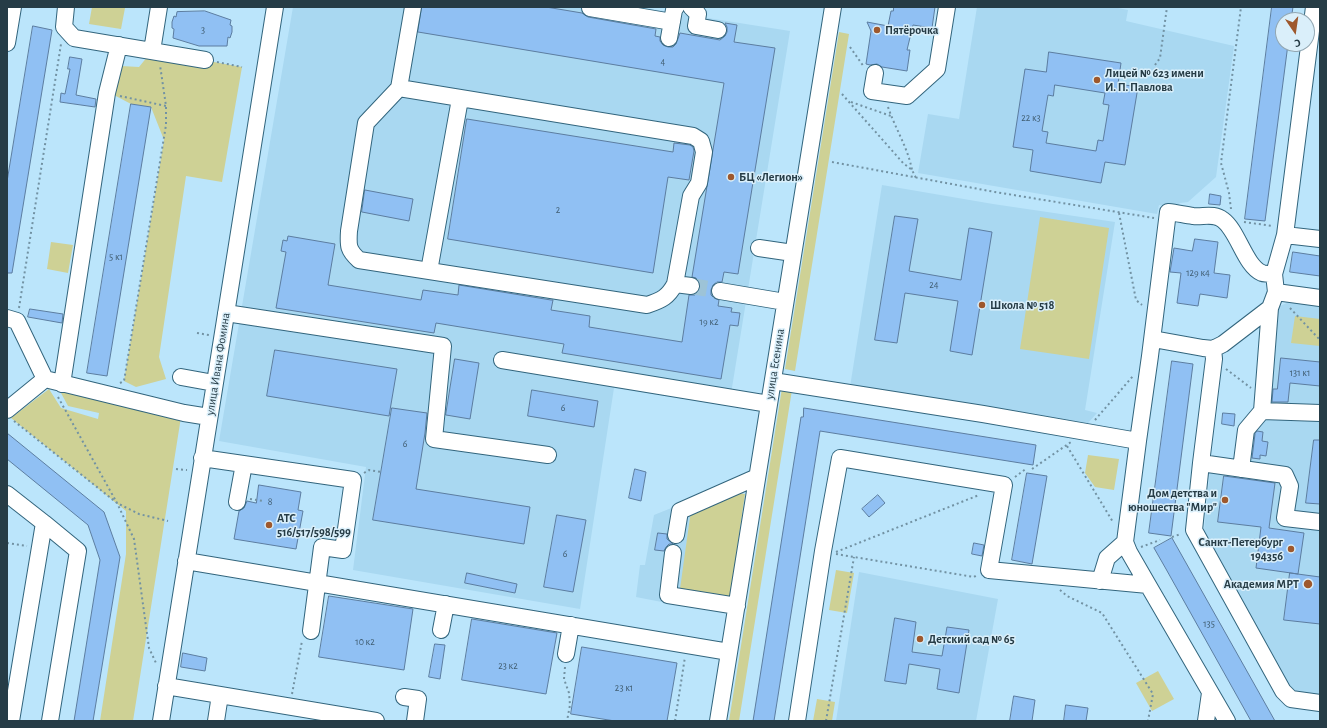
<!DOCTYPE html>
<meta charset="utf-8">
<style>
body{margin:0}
#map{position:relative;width:1327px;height:728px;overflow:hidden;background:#bbe5fb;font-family:"Alegreya Sans",sans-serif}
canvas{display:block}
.frame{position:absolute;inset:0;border:8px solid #263c46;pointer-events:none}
.north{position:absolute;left:1275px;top:12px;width:40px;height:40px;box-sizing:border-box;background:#daeffa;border:1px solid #92a7b2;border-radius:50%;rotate:167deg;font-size:11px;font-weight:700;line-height:16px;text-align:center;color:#263c46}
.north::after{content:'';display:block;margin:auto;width:14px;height:18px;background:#9e582d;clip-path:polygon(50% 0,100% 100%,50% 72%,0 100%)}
</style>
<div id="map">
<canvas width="1327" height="728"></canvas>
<div class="frame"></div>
<div class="north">С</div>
</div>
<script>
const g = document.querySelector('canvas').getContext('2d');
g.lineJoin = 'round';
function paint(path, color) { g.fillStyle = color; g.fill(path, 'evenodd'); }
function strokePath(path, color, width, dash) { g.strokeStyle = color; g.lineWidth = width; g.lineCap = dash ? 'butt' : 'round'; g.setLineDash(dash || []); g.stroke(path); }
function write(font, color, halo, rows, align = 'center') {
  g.font = font + ' "Alegreya Sans",sans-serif'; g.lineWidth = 3; g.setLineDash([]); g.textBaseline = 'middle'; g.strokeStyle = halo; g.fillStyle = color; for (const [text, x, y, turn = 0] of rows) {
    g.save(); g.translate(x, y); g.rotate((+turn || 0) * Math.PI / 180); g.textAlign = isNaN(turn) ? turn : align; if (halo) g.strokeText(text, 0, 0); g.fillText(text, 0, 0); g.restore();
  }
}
const built = new Path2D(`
 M293,7H638L790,31L729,406L614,388L580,609L353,570L366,467L219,441Z
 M977,7H1113L1128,10L1126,21L1234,46L1216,177L1188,202L1180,203L1177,205V208L1159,205L1157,214L918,173L928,114L959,119Z
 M882,185L993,204L1115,222L1085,410L1097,413L1088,423L850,387Z
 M1293,300L1320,303V698L1291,694L1204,531L1211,460L1236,463L1254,410L1276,308Z
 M684,503L694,510L690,517L680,597L677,605L636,597L640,565H645L654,515Z
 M859,572L998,599L976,721H836Z`);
const green = new Path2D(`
 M92,7L125,8L121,29L89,24Z
 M839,32L849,34L795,371L785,369Z
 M152,51L242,67L222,182L186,176L159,357L166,379L136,387L124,381L164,140L151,107L131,104L114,95L121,66L139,67Z
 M1040,217L1109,228L1089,359L1020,349Z
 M51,242L73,245L68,273L47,269Z
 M1295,316L1320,319V346L1291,343Z
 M782,388L792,390L739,721H729Z
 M49,389L61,408L98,419L99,413L68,406L61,393L74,389L181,417L133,721H100L126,554V511L11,418Z
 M1088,455L1119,459L1114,490L1095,487L1085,473Z
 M738,493L745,494L730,598L680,589L690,517L694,510Z
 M836,570L854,573L847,613L829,610Z
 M1158,671L1174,699L1152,711L1136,683Z
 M817,699L835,702L832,721H813Z`);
const building = new Path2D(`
 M422,7H546L582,13L588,17L656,29L655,36L660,37V41L663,45L668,47H673L676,44L680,33L720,40L725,36L727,32V27L725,23L737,25L734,42L775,48L738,274L724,272L722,282H717L713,285L711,290V295L714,298L719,300L718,306L732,308L731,312L740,313L738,326L730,325L721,379L562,353L564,344L436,323L434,333L276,308L286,252L281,251L283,240L287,241L288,236L335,244L328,285L421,300L423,290L458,295L459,285L551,300H553L551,310L590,316L589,327L682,342L689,295H695L698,292L700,288V282L696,278L692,277L724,83L418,32Z
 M894,7H935L932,28L913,25L907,50H910L907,71L882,67L877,64L870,65L866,64L871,31L867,22L888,26L891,11H893Z
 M1272,7H1293L1291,20H1283V44H1288L1265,221L1245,219Z
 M205,11L231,20L230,25L232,26V32L230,38L228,37L227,46H199L173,38L174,29L172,28V22L174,16L176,17L177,12Z
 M33,26L52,30L12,273H7V182Z
 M1049,52L1121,63L1118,84L1138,87L1125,165L1105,162L1101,183L1030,171L1033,150L1013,147L1025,69L1046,72ZM1055,85L1105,93L1103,104L1109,105L1103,141L1098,140L1096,151L1046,143L1048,132L1042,131L1048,95L1053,96Z
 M70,57L82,59L76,95L96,99L95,107L60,102L61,93L65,94L70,69H68Z
 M131,104L151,107L107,376L87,373Z
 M467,119L673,152L674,143L690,145L693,147L694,151L689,180L668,177L653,273L448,239Z
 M365,190L413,199L409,221L362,212Z
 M1210,194L1221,196L1220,205L1209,204Z
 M895,216L918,219L909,271L961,280L969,228L992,232L972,355L950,351L958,301L905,293L897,343L875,340Z
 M1195,239L1218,242L1214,273L1230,275L1227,298L1200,294L1198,306L1177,303L1181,273L1170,272L1174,248L1192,251Z
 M1293,252L1320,256V276L1290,272Z
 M30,309L63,314L62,323L28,317Z
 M275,350L397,369L389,416L267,396Z
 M1281,358L1320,362V386L1290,383L1288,402H1272L1273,389H1277Z
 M455,359L479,363L470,419L446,415Z
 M1172,361L1193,364L1171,536L1149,533Z
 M532,390L598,401L594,427L528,416Z
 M392,408L427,413L425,433L416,489L530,507L524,544L373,520Z
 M804,408L1036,445L1033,465L820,431L774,721H753L801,417H803Z
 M1223,413L1235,414L1234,426L1222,424Z
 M1257,431L1263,432L1262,441L1268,442L1266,456L1260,455V459L1252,458L1255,434Z
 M7,433L104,512L120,557L93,721H74L100,560L88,525L7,459Z
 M1314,440H1320V504L1306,503Z
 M635,469L646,472L641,501L629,498Z
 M1027,473L1047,476L1032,564L1012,560Z
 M1224,476L1275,483L1269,528L1304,533L1298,574L1256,568L1261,527L1218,522Z
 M259,485L301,492L298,510L303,511L296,549L234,539L239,511L244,508L247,501L256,503Z
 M878,495L885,503L869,517L862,509Z
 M557,515L586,520L573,592L544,587Z
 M658,533L667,534V539L673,544H669L666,547L664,551L655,550Z
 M1172,538L1275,721H1251L1166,569L1154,548Z
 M974,543L984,545L982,556L972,554Z
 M467,573L517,584L515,593L465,583Z
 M1290,573L1320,577V624L1284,620Z
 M329,596L413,609L404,670L319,657Z
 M895,618L916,622L912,652L942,656L947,627L969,630L959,693L937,689L940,669L909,664L906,684L885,681Z
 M472,619L557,633L546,694L462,680Z
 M435,644L445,645L440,679L429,677Z
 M582,647L677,663L667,721H615L571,714Z
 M183,653L207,658L205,671L181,667Z
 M1014,696L1035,700L1032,721H1010Z
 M1066,705L1088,708L1086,721H1064Z`);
const minorTunnel = new Path2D(`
 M691,286L720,291`);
const path = new Path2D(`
 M850,47L864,67
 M217,62L242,67
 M1155,65L1160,58L1167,7
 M842,94L903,163L912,170L916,178
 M120,96L166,106
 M851,102L891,116
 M888,107C895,128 908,148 912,170
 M832,162L995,192L1154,218
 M1231,209L1229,193L1221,163L1241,7
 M1119,213L1136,300L1142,305
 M1244,222L1273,226
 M19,308L61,44
 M1290,308L1320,340
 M197,333L209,335
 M1226,369L1251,388
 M120,383L124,381L166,125V106L160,65
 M58,397L117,503L134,539L149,648L156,663
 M1095,420L1133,376
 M14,421L117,503L139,514L168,521
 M1067,446L1113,522
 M176,469L187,470
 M1032,469L1071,442
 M364,473L369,470L381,472
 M1015,477L1027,468
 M250,499L263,501
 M1172,537L1181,534
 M7,543L27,546
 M1141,547L1160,540
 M836,552L979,495
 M836,554L974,577L977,575
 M1060,590L1067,596L1102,613L1153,694L1148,721
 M565,667L564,679L569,693L570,705L567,721
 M292,694L302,641
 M675,721L685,657
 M826,721L854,557`);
const minor = new Path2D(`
 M66,7L64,27L74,38L205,60
 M413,7L399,88L366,123L349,231C348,246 348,250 359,260L647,305C662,300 668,297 675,284
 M691,7L698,14L696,26L718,30
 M590,8L672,22
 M669,38L674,10L676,7
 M7,43L13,7
 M152,51L159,7
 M875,73L872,91L907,96L937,69L947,7
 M399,88L693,136L701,141L704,152L699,183L691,196L675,284L691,286
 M1285,235L1314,7
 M759,248L793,253
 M429,271L460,99
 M720,291L785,302
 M1276,292L1320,298
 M226,313L443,346L434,439L548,455
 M7,318L17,321L45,379
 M1153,339L1203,348L1213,349L1223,344L1270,308
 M502,360L769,404
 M181,377L214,383
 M773,381L983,414L1138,441L1150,356L1168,212C1177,213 1185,215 1193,216C1204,217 1214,213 1223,220C1238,231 1245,266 1262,273C1265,274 1270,274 1274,274
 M62,384L107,93L119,45
 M7,410L45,379L184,413L209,417
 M1262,411L1320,413
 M1138,441L1125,542L1129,552L1148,585L1227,721
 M202,458L353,480L343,550L322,547L311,631
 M1201,463L1214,359L1213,349
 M1241,469L1246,430L1262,411L1270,308L1276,292L1274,274L1285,235L1320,239
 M7,494L44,523L11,721
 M237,502L244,464
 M1320,522L1285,518L1290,486L1285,475L1201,463L1194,530L1283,691L1291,699L1320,703
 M44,523L78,551L50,721
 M676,535L680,511L757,477
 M673,553L668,595L737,606
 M186,561L729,652
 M1100,581L1107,558L1125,542
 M441,630L446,604
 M566,654L571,625
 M166,686L376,721
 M404,697L418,699L415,721
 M161,721L275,7
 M216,721L220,695
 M718,721L833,7
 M797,721L823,551L840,458L1004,485L989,570L1148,585
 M1206,721L1210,693`);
const markers = [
 [877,30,4,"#9e582d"],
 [1097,80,4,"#9e582d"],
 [731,177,4,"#9e582d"],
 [982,305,4,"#9e582d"],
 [1225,500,4,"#9e582d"],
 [269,525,4,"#9e582d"],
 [1291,549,4,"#9e582d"],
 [1308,584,5,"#9e582d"],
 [920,639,4,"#9e582d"]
];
const numberNames = [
 ["3",203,30],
 ["4",663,62],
 ["22 к3",1031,118],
 ["2",558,210],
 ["5 к1",116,257],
 ["129 к4",1198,273],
 ["24",934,285],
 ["19 к2",709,322],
 ["131 к1",1300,373],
 ["6",563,408],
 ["6",405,444],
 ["8",270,502],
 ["6",565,554],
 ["135",1209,624],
 ["10 к2",365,642],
 ["23 к2",508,666],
 ["23 к1",624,688]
];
const poiNames = [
 ["Пятёрочка",885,30],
 ["Лицей № 623 имени",1105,73],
 ["И. П. Павлова",1105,87],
 ["БЦ «Легион»",739,177],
 ["Школа № 518",990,305],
 ["Дом детства и",1217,493,"right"],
 ["юношества \"Мир\"",1217,507,"right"],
 ["АТС",277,518],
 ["516/517/598/599",277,532],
 ["Санкт-Петербург",1283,542,"right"],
 ["194356",1283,556,"right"],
 ["Академия МРТ",1299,584,"right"],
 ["Детский сад № 65",928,639]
];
const streetNames = [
 ["улица Ивана Фомина",218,364,-81],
 ["улица Есенина",775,364,-81]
];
paint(built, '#a9d8f1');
paint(green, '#ced195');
paint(building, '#90c0f3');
strokePath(building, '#5c7da0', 1);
strokePath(minorTunnel, '#9dc3d7', 16, [16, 8]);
strokePath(minor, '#32657d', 18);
strokePath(path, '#7292a3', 2, [2, 3]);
strokePath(minor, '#fff', 16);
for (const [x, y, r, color] of markers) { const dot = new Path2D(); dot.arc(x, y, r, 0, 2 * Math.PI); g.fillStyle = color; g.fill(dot); strokePath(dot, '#daeffa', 1.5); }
write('10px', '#405d71', null, numberNames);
write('bold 12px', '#263c46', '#daeffa', poiNames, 'left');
write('12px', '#263c46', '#daeffa', streetNames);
</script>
